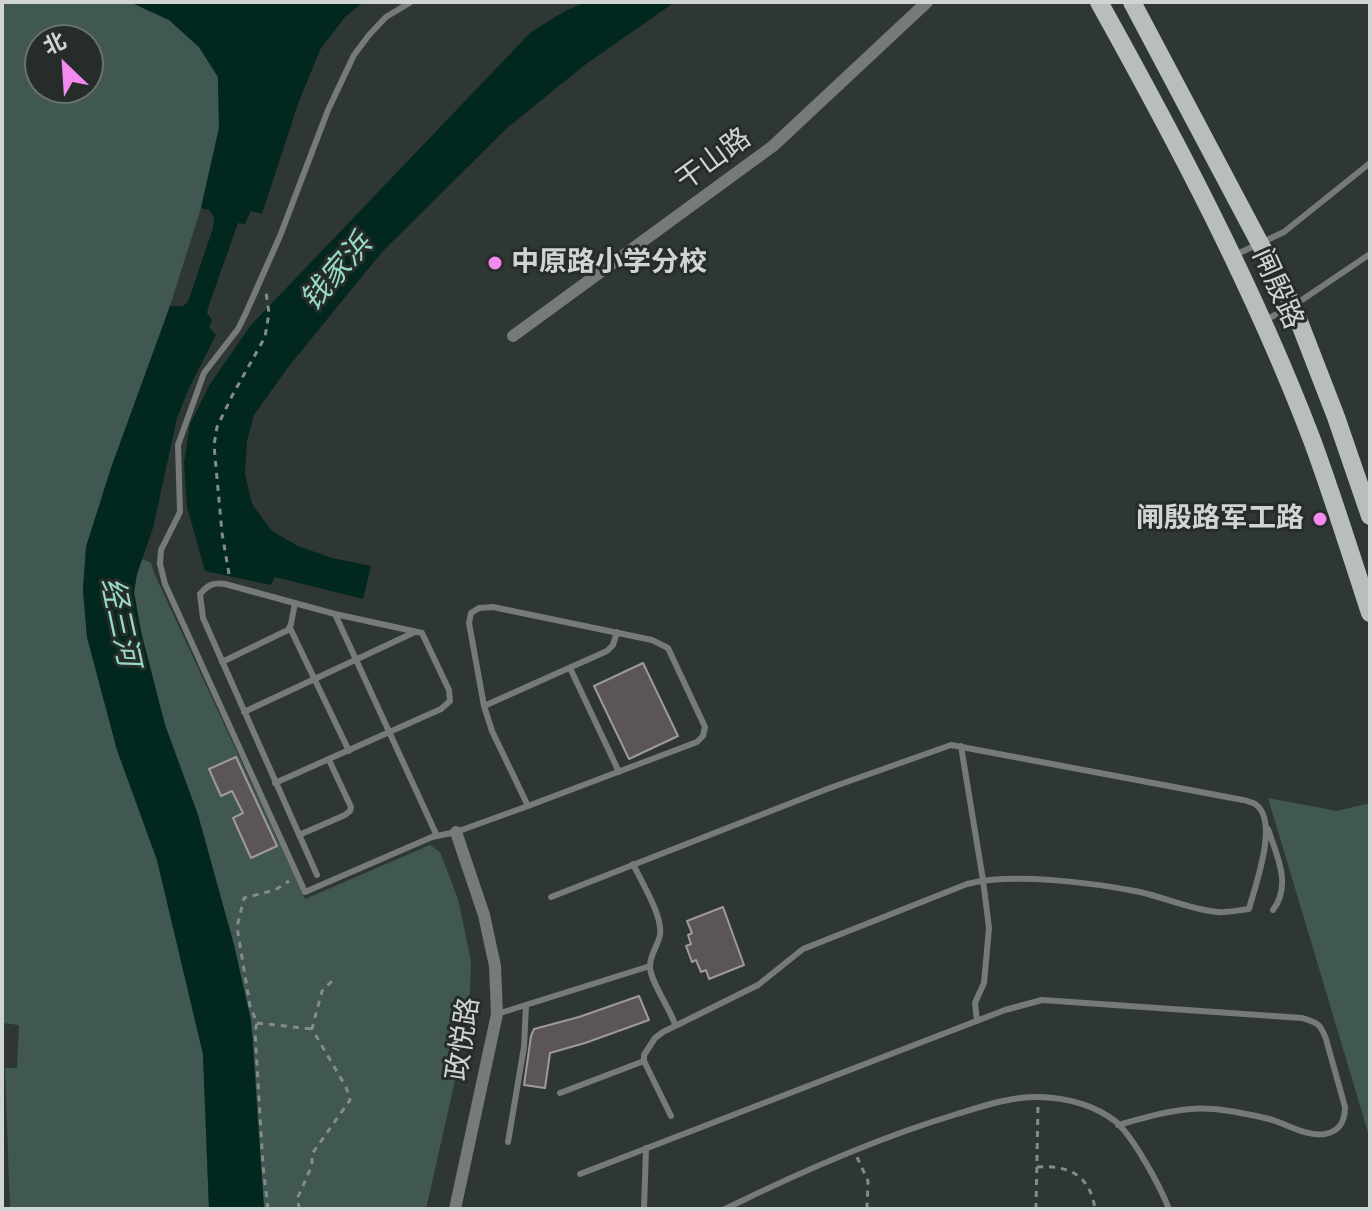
<!DOCTYPE html>
<meta charset="utf-8">
<style>
body{margin:0}
#map{position:relative;width:1372px;height:1211px;overflow:hidden;background:#2f3734;font-family:Helvetica,"Noto Sans SC",sans-serif}
canvas{display:block}
.frame{position:absolute;inset:0;border:4px solid #d0d5d3;pointer-events:none}
.north{position:absolute;left:24px;top:24px;width:80px;height:80px;box-sizing:border-box;background:#262c2a;border:2px solid #6a706e;border-radius:50%;rotate:335deg;font-size:22px;font-weight:700;line-height:32px;text-align:center;color:#d0d5d3}
.north::after{content:'';display:block;margin:auto;width:28px;height:36px;background:#f489ef;clip-path:polygon(50% 0,100% 100%,50% 72%,0 100%)}
</style>
<div id="map">
<canvas width="1372" height="1211"></canvas>
<div class="frame"></div>
<div class="north">北</div>
</div>
<script>
const g = document.querySelector('canvas').getContext('2d');
g.lineJoin = 'round';
function paint(path, color) { g.fillStyle = color; g.fill(path, 'evenodd'); }
function strokePath(path, color, width, dash) { g.strokeStyle = color; g.lineWidth = width; g.lineCap = dash ? 'butt' : 'round'; g.setLineDash(dash || []); g.stroke(path); }
function write(font, color, halo, rows, align = 'center') {
  g.font = font + ' Helvetica,"Noto Sans SC",sans-serif'; g.lineWidth = 6; g.setLineDash([]); g.textBaseline = 'middle'; g.strokeStyle = halo; g.fillStyle = color; for (const [text, x, y, turn = 0] of rows) {
    g.save(); g.translate(x, y); g.rotate((+turn || 0) * Math.PI / 180); g.textAlign = isNaN(turn) ? turn : align; if (halo) g.strokeText(text, 0, 0); g.fillText(text, 0, 0); g.restore();
  }
}
const green = new Path2D(`
 M2,2H130L169,20L199,47L218,77L219,128L201,208L170,306L111,468L86,547L83,590L87,637L117,750L157,860L203,1054L209,1209H10L5,1068H17L19,1025L2,1023ZM40,40H88V88H40Z
 M142,559L151,563L155,575L305,899L430,845L440,852L458,899L471,961L469,1019L426,1209H264L253,1038L234,945L198,815L165,725L141,632L134,592L137,574Z
 M1268,798L1337,811L1370,803V1139Z`);
const water = new Path2D(`
 M130,2H364L346,16L321,48L299,101L262,214L251,211L245,224L238,223L208,308L207,313L212,320L209,327L216,335L188,390L177,418L153,528L137,574L134,592L141,632L165,725L198,815L234,945L251,1020L264,1209H209L203,1054L157,860L117,750L87,637L83,590L86,547L111,468L170,306H183L188,302L213,228L214,217L209,210L201,208L219,128L218,77L199,47L169,20Z
 M586,2H675L586,64L507,128L382,252L289,366L254,415L247,441L245,474L252,504L272,531L298,546L332,558L371,566L363,599L275,577L271,585L205,571L187,507L184,463L190,424L210,384L251,325L531,32L565,11Z`);
const building = new Path2D(`
 M643,663L678,736L629,759L594,686Z
 M236,757L277,846L251,858L233,818L243,813L232,791L221,796L209,769Z
 M723,907L744,965L709,979L706,970L701,972L696,960L692,962L686,946L691,944L688,935L692,933L687,921Z
 M639,996L649,1020L585,1043L550,1053L545,1088L524,1085L531,1036L534,1029L579,1017Z`);
const path = new Path2D(`
 M229,574L222,533L214,445L217,427L232,396L265,337L269,313L266,292
 M257,1023L312,1029
 M857,1157L868,1181L867,1209
 M1037,1167C1069,1165 1090,1175 1095,1209
 M268,1209L263,1166L255,1031L257,1023L250,1006L237,927L244,898L275,890L289,881
 M299,1209L298,1197L312,1165V1154L350,1100L346,1087L312,1029L322,991L335,978
 M1036,1209L1038,1105`);
const lane = new Path2D(`
 M411,2L386,17L369,35L354,55L328,110L280,236L245,315L238,329L204,373L178,445L180,512L161,550L160,564L165,584L305,892L432,837L456,832L528,806L697,742L703,736L705,727L668,648L652,640L493,607L479,608L471,613L469,623L484,706L492,731L528,806
 M1235,255L1284,232L1370,163
 M1265,320L1293,306L1370,254
 M335,614L437,836
 M290,628L349,751
 M222,662L288,630L291,624L295,603
 M570,668L619,772
 M484,706L607,651L613,645L617,632
 M244,712L415,632
 M961,746L983,880L989,928L984,983L975,1003L977,1021
 M275,783L441,709L450,701L449,690L422,633L335,614L225,584C213,582 208,585 200,594L203,618L317,875
 M1268,829C1277,856 1292,885 1273,910
 M299,835L345,815L350,811L351,807L329,760
 M633,864C641,881 663,916 660,935C658,945 650,955 650,966C649,979 670,1009 675,1024
 M551,897L827,789L951,745L1243,800C1244,800 1254,803 1255,804C1280,820 1255,886 1249,909C1239,910 1228,913 1218,912C1192,910 1166,898 1140,892C1094,883 1012,872 967,884L803,949L758,985L663,1032L655,1038L644,1055V1061L671,1116
 M497,1014L650,966
 M560,1093L644,1061
 M508,1142L524,1047L526,1005
 M580,1174L1005,1010L1042,1000L1302,1018C1318,1023 1320,1023 1326,1039L1345,1107C1345,1121 1340,1131 1325,1134C1304,1137 1285,1122 1265,1118C1242,1113 1215,1107 1191,1109C1166,1111 1143,1118 1118,1125
 M644,1209L646,1148
 M725,1209C800,1172 877,1138 957,1114C983,1106 1012,1096 1040,1097C1066,1098 1094,1105 1115,1121C1133,1136 1160,1186 1169,1209`);
const street = new Path2D(`
 M513,336L773,146L927,2
 M455,1209L497,1014L495,966L484,915L456,832`);
const primary = new Path2D(`
 M1099,2C1178,144 1254,288 1312,440C1333,497 1351,555 1370,613
 M1132,2L1293,306L1336,417L1370,516`);
const markers = [
 [495,263,8,"#f489ef"],
 [1320,519,8,"#f489ef"]
];
const streetNames = [
 ["干山路",714,160,-36],
 ["闸殷路",1277,289,66],
 ["政悦路",464,1039,-81]
];
const poiNames = [
 ["中原路小学分校",511,263],
 ["闸殷路军工路",1304,519,"right"]
];
const waterNames = [
 ["钱家浜",337,273,-49],
 ["经三河",119,622,78]
];
paint(green, '#405851');
paint(water, '#02271f');
paint(building, '#5b555a');
strokePath(building, '#9f999e', 2);
strokePath(path, '#858b89', 3, [6, 6]);
strokePath(lane, '#767a79', 6);
strokePath(street, '#767a79', 12);
strokePath(primary, '#b7bebc', 18);
for (const [x, y, r, color] of markers) { const dot = new Path2D(); dot.arc(x, y, r, 0, 2 * Math.PI); g.fillStyle = color; g.fill(dot); strokePath(dot, '#262c2a', 3); }
write('28px', '#d0d5d3', '#262c2a', streetNames);
write('bold 28px', '#d0d5d3', '#262c2a', poiNames, 'left');
write('italic 30px', '#96dbc7', '#262c2a', waterNames);
</script>
